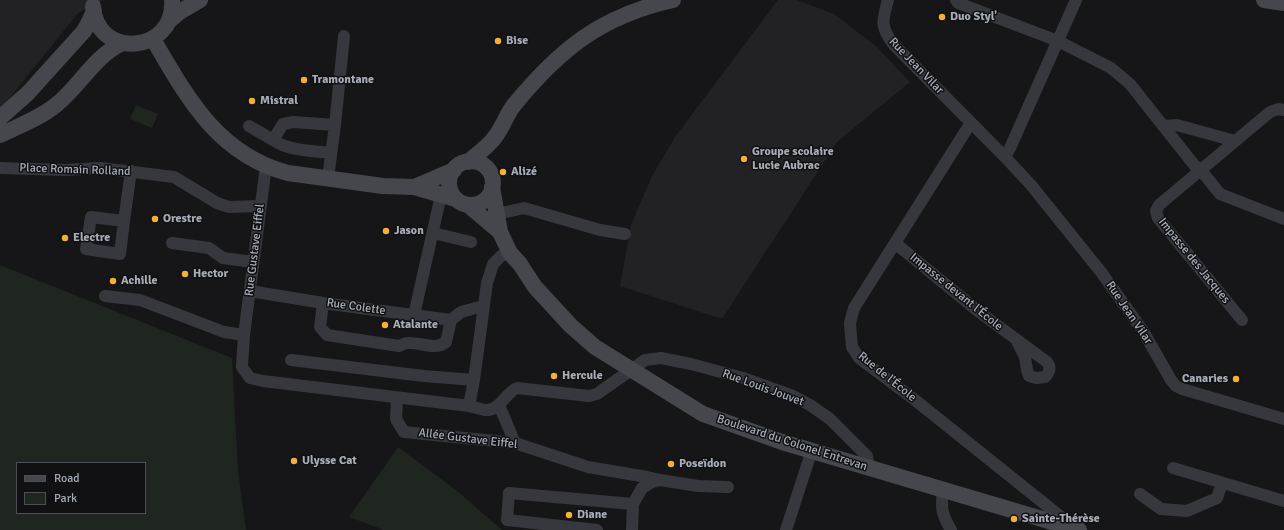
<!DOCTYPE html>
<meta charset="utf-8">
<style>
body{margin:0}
#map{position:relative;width:1284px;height:530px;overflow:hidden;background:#161618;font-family:Signika,sans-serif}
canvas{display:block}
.legend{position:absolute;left:16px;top:462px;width:130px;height:52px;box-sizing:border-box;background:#111113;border:1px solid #4d4f55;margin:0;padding:5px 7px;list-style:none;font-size:12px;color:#a8adb8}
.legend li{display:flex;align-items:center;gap:8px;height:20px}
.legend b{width:20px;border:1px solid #4d4f55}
</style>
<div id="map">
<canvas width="1284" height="530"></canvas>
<ul class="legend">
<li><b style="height:5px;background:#45474d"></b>Road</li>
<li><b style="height:11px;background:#1e261f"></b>Park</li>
</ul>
</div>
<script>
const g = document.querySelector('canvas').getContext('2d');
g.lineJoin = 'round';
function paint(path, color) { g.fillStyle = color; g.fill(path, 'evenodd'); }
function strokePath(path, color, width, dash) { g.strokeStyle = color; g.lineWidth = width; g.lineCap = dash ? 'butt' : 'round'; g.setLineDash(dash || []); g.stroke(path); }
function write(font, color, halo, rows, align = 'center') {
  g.font = font + ' Signika,sans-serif'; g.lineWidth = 3; g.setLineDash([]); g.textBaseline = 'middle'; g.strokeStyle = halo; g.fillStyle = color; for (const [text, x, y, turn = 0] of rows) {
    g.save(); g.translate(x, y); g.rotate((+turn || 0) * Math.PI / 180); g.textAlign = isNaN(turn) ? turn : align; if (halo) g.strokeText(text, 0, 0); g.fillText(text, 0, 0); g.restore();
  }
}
const built = new Path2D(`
 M0,0H104L78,13L0,110Z
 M778,0H797L834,14L876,46L910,82L837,142L722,319L620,286L631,225L652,176L675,137Z`);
const green = new Path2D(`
 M136,105L158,114L152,128L130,119Z
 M0,265L232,358L238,470L246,530H0ZM17,463H145V513H17Z
 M398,447L456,490L502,530H384L349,517Z`);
const street = new Path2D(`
 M888,0C882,21 880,27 894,45L1005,157
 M956,0L958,3L1058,41L1111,68L1130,84L1195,166L1200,169L1220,194L1284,219
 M1076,0L1010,148L1005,157L1031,185L1101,272L1143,331L1171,380L1176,386L1182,389L1284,419
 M971,123L965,132L854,308L850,323L851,336L852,347L859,358L915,400L1061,517L1065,526
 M249,126L273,140
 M1163,126L1177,125L1235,141
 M331,153C312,151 289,151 273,140L283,124L293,122L335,125
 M266,166L244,335L242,367L250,378L263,381L469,406C474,407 480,409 485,410C500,411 505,393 517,388L589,396L597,394L645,360L661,358L691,364L743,378L793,396L810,405L830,419L867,456L869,467
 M0,168L65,170L100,168L174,177L217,203L229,207L261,206
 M328,178L335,125L344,36
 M497,214L524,208L600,230L625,234
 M124,221L120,254L86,249L91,217L124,221L131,171
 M433,233L471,242
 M172,243L209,248L223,258L253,262
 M895,243L978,311L1047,362C1051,367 1050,372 1045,377L1036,378L1029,376L1027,370L1025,357L1017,341
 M250,291L323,303L451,320L461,312L483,306
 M105,296L140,300L224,332L244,335
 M323,303L320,327L327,335L399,346C402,345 405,343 408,343C421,342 435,351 446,342L451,320
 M414,315L441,195
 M1242,320L1158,218L1156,211L1159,205L1270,112L1278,109L1284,110
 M291,360L424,376L474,380
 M397,398L396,419L404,432L515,443L588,467L647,477L660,480
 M499,405L515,443
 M469,406L474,380L487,283L493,264L501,256L510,253
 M1173,468L1284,501
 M943,489C941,508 941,513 951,530
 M1140,494L1161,509L1187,511L1217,498L1222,483
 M597,530L507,520L509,493L633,504
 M632,530L633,504L642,488L652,482L660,480L698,486L728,487
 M786,530L812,450`);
const secondary = new Path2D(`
 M1264,0L1284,3
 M93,6C96,60 176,54 172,0
 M168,22L181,11L200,0
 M153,39C187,97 217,154 288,173L383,186L414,187L456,199
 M0,118L28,93L84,31L88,24L94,11
 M0,135C19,126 40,118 56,105C80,86 95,55 123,43
 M449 183a22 22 0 1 1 44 0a22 22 0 1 1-44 0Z
 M468,162C477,154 489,146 495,137C503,127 506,115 514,105C560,49 601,16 673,0
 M414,187L454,170
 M492,187L500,232L510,253L520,264L535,287L571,326L595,347L703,414L782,442L1079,530
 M468,205L500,232`);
const markers = [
 [942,17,4,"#f2b134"],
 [498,41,4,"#f2b134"],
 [304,80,4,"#f2b134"],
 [252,101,4,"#f2b134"],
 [744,159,4,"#f2b134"],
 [503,172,4,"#f2b134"],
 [155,219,4,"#f2b134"],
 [386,231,4,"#f2b134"],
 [65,238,4,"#f2b134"],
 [185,274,4,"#f2b134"],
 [113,281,4,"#f2b134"],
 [385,325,4,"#f2b134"],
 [554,376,4,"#f2b134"],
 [1236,379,4,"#f2b134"],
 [294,461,4,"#f2b134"],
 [671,464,4,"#f2b134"],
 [569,515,4,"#f2b134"],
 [1014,519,4,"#f2b134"]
];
const poiNames = [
 ["Duo Styl'",950,17],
 ["Bise",506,41],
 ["Tramontane",312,80],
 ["Mistral",260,101],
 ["Groupe scolaire",752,152],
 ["Lucie Aubrac",752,166],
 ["Alizé",511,172],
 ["Orestre",163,219],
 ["Jason",394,231],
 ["Electre",73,238],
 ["Hector",193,274],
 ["Achille",121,281],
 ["Atalante",393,325],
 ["Hercule",562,376],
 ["Canaries",1228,379,"right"],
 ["Ulysse Cat",302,461],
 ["Poseïdon",679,464],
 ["Diane",577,515],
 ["Sainte-Thérèse",1022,519]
];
const streetNames = [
 ["Rue Jean Vilar",916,66,46],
 ["Place Romain Rolland",75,170,2],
 ["Rue Gustave Eiffel",255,250,-83],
 ["Impasse des Jacques",1194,261,51],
 ["Impasse devant l'École",956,292,39],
 ["Rue Colette",356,307,8],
 ["Rue Jean Vilar",1129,313,56],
 ["Rue de l'École",887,377,39],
 ["Rue Louis Jouvet",763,388,20],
 ["Allée Gustave Eiffel",468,439,7],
 ["Boulevard du Colonel Entrevan",792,443,18]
];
paint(built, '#222225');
paint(green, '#1e261f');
strokePath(street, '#37383d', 12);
strokePath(secondary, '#45474d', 16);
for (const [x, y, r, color] of markers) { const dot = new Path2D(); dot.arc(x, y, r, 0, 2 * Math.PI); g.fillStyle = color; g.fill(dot); strokePath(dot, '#111113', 1.5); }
write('bold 12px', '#a8adb8', '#111113', poiNames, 'left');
write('12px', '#a8adb8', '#111113', streetNames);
</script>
